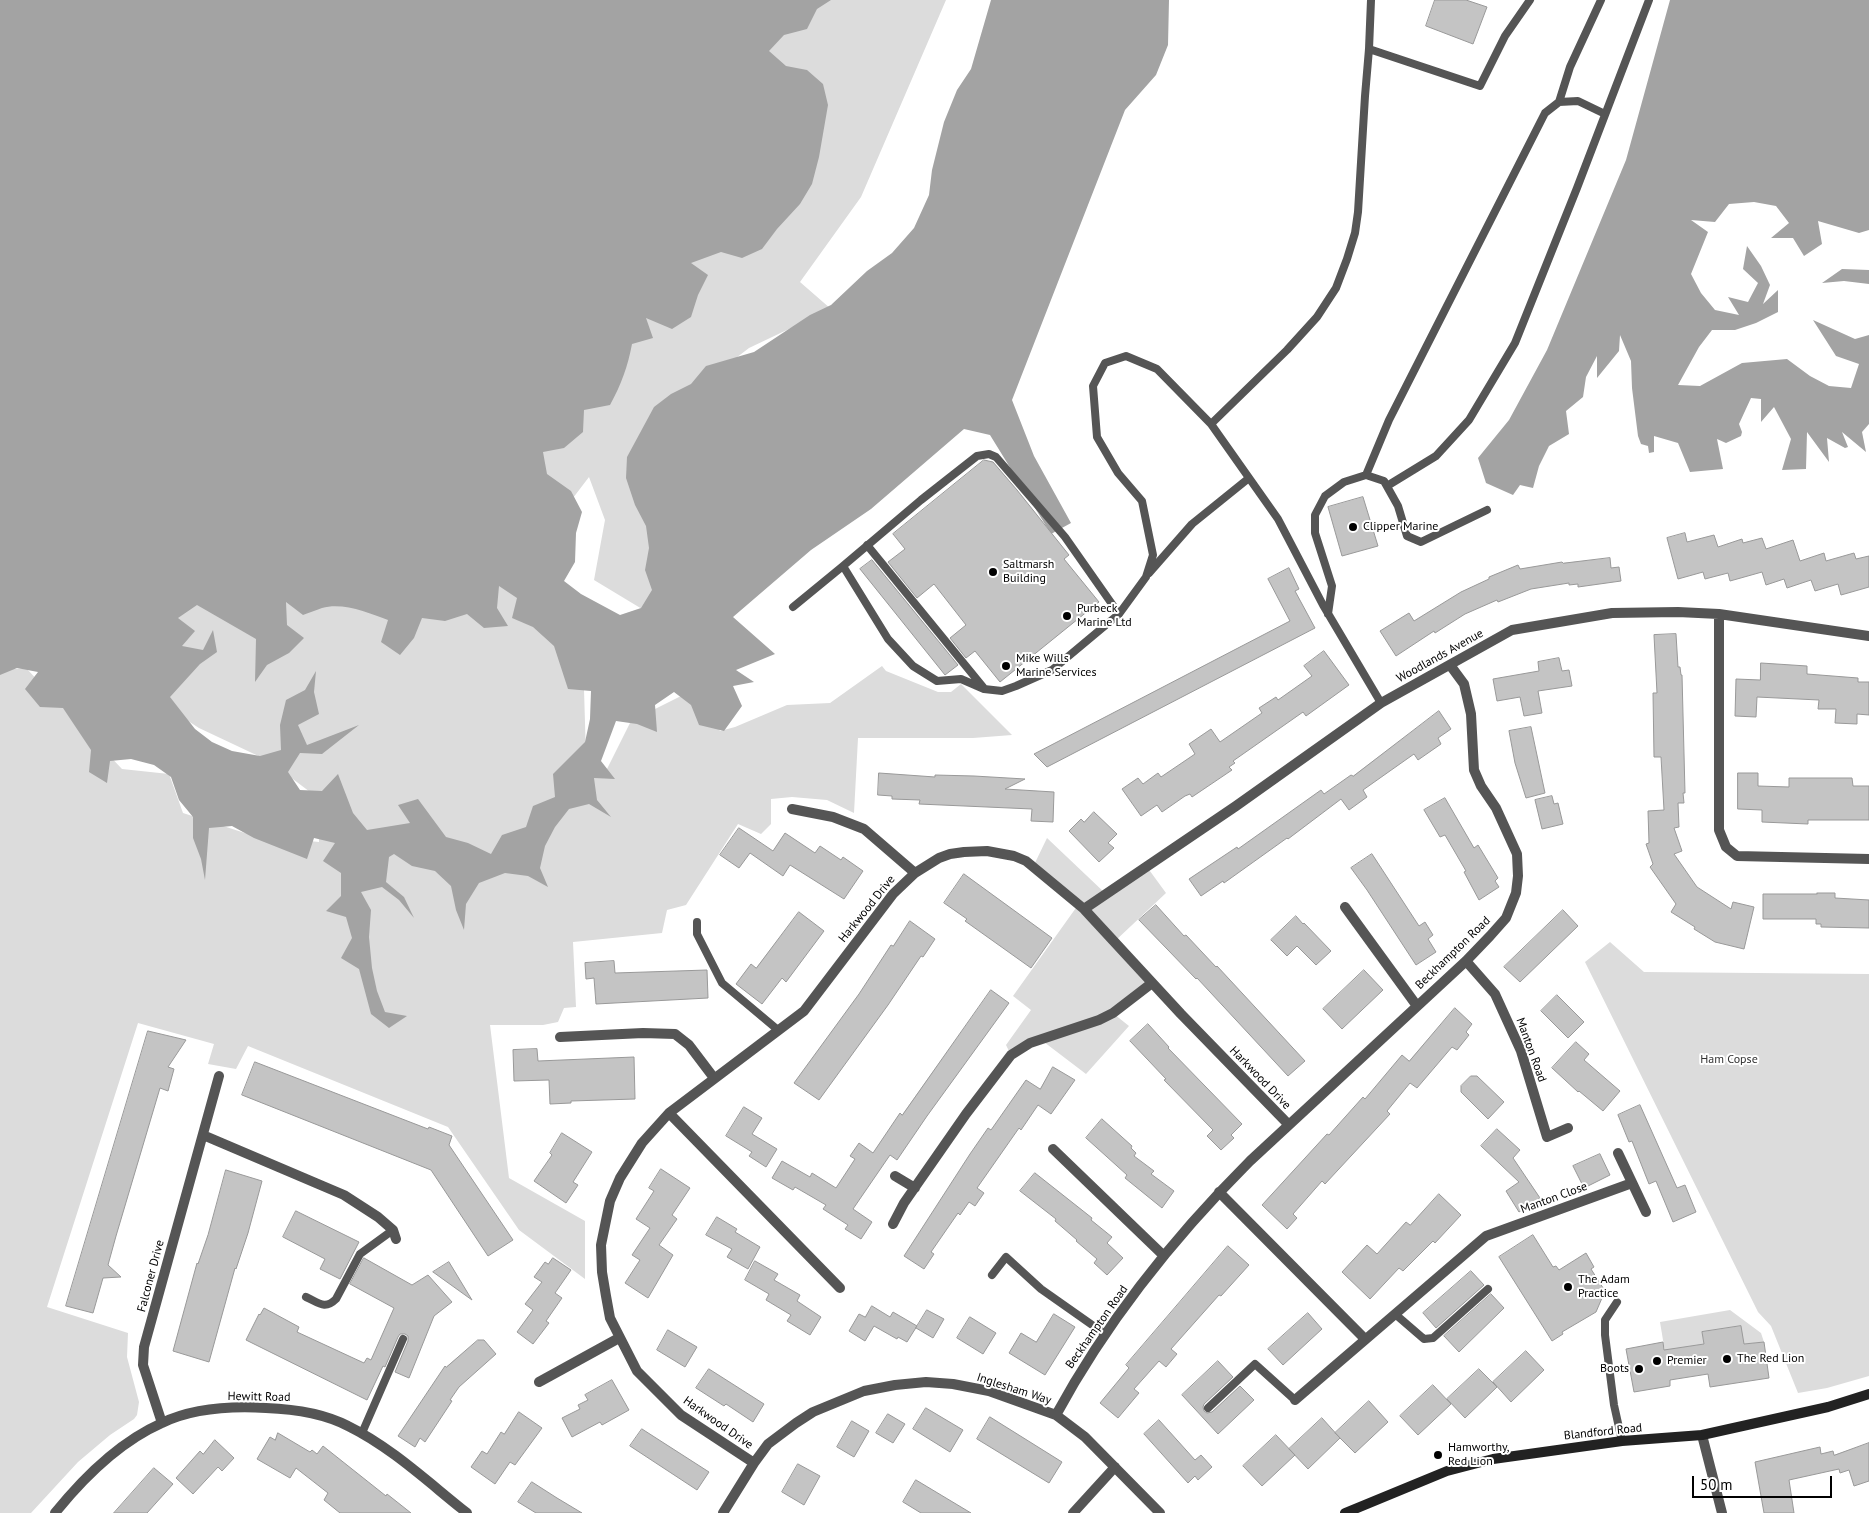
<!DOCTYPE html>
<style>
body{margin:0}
#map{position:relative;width:1869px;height:1513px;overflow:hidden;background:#fff;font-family:"PT Sans",sans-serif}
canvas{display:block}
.scale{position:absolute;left:1692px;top:1476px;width:140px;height:22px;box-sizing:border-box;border:2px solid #000;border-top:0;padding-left:6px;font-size:15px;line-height:18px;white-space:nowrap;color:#000;-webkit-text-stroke:4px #fff;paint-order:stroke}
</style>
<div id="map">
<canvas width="1869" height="1513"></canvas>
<div class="scale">50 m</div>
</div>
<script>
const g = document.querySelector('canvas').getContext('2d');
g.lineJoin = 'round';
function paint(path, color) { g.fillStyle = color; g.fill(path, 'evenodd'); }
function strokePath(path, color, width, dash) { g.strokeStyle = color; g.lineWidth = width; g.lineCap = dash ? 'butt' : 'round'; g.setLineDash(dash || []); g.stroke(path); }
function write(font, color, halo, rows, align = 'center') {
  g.font = font + ' "PT Sans",sans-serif'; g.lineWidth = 4; g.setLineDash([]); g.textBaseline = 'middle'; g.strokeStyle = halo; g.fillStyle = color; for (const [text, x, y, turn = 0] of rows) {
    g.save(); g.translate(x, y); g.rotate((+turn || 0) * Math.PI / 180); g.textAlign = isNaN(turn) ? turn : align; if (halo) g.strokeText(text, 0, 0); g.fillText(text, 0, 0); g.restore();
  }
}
const green = new Path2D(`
 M510,0H946L861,197L800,282L831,309L749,348L654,421L671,580L647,612L594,580L605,520L589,477L560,515L517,584L584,689L586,757L605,773L631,721L697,688L720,731L735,727L787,705L830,703L882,666L886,671L938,692H951L961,684L1012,735L973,738H858L854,813L827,800L792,797L771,799V824L761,834L738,824L686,905L667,910L662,933L573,942L576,1007L564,1008L558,1022L543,1025H490L509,1178L585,1221V1279L519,1230L448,1127L248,1046L236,1069L208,1064L214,1044L138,1023L47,1307L128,1333L127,1357L139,1402L137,1415L134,1419L110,1435L78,1462L31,1513H0V670L26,668L122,769L169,774L183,813L251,835L319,842L318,798L269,761L199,728L123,679Z
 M1047,838L1106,894L1147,867L1166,893L1114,942L1152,983L1114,1014L1129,1026L1086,1074L1040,1039L1011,1055L1006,1045L1031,1010L1013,996L1078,905L1033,867Z
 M1610,942L1644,972L1869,974V1376L1827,1388L1798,1393L1771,1326L1758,1312L1585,962Z
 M1730,1310L1761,1333L1764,1342L1744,1344L1702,1332L1704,1344L1687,1347L1669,1376L1660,1322Z`);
const water = new Path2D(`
 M0,0H831L817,9L807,29L784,35L769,51L786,66L807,70L823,84L828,105L819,157L812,184L800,204L777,229L762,249L742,258L721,252L691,263L708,275L698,295L691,317L672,329L646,318L653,338L632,344C628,366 621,385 610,405L584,410L583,432L564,448L543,452L547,474L571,491L582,512L576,533L575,562L564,581L581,594L620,615L641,608L652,590L645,570L649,548L646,526L635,505L626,478L627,457L654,407L671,394L691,384L706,366L754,352L810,315L831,305L867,271L892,253L914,228L929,195L932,170L944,122L957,90L971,69L991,0H1169L1168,45L1156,75L1125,110L1012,400L1034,456L1071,523L1051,534L990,435L964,429L871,509L811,550L733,617L775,654L736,670L754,682L733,686L742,706L724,731L699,725L691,705L674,692L655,705L657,732L637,724L616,721L601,761L615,779L594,778L597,800L611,817L589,804L569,809L555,827L545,846L540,868L548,887L528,876L505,873L479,883L466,904L464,930L456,910L451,886L435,871L412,866L394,854L389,857L386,882L404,897L414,918L399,900L382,887L361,892L371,910L369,937L372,968L377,991L385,1012L407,1016L389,1028L371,1014L359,969L341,958L352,938L346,917L326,911L341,896V873L323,861L335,843L314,838L307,859L254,838L232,826L209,828L205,880L201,859L193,838V817L179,800L171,777L154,765L131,759L110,761L107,783L89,772L91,750L63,708L40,707L25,689L38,672L17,668L0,675ZM499,586L517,598L512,618L533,627L554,646L568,689L591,691L590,719L585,742L553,774L555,797L533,806L526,827L502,835L491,854L468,843L446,837L418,799L398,805L410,823L367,830L353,813L338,774L322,791L300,790L288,772L300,753L322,754L359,725L307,745L298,725L319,714L314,692L316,671L305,690L286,700L280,725L281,750L260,756L232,751L212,742L195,729L170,697L200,664L217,652L213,630L203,650L182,646L195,631L178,618L197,605L256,639L255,682L267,665L289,653L304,638L287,625L286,602L303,615C309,613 316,610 322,608C343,602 369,613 388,620L381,642L400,655L414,638L422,618L445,621L467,614L484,628L508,626L497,608Z
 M1670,0H1869V230L1859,233L1818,221L1822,244L1804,256L1793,238H1771L1789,223L1776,206L1754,202L1729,204L1715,222L1691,220L1708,232L1691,274L1701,293L1715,310L1739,315L1728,297L1748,302L1758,283L1743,269L1747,246L1761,266L1770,285L1763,304L1778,290V312L1756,323L1735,330H1712L1699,347L1678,385L1700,386L1742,363L1787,359L1810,376L1829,386L1851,388L1859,364L1836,356L1813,320L1855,339L1869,335V424L1862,432L1866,452L1842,432L1848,447L1845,448L1827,438L1829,462L1807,432L1806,469L1782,470L1791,439L1774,407L1761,422V399L1751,398L1739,424L1742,432L1741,436L1726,443L1717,439L1723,469L1690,472L1678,443L1654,436V452L1649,453L1648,446L1641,444L1638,436L1632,388L1631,361L1620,335L1619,351L1597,378V356L1586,377L1583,397L1566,411L1569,434L1549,446L1539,466L1533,488L1520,485L1513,495L1486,483L1478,458L1509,420L1547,350L1626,160Z
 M1842,269L1869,270V284L1844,281L1822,283Z`);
const building = new Path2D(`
 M1435,0H1466L1487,7L1473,44L1426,26Z
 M984,460L993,462L1017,490L1069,555L1064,559L1099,602L1000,682L975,651L966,658L950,638L966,625L934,584L917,598L888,562L905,549L893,534Z
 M1363,497L1378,546L1342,556L1328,507Z
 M1685,533L1687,542L1714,535L1718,547L1742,539L1743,543L1762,538L1766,549L1793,540L1800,561L1824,553L1826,561L1854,553L1856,559L1869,556V587L1841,595L1838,584L1815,591L1811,580L1787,588L1784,579L1766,585L1762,572L1730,581L1728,573L1705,579L1703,572L1678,579L1667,538Z
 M1610,558L1611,568L1619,567L1621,581L1578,587V584L1569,585V583L1531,589L1498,602L1497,600L1465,614L1435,633L1434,631L1396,656L1380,631L1409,613L1414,621L1461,592L1489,579V577L1518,565L1520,569L1562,562L1563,563Z
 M872,560L958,665L945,675L860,569Z
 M1289,568L1299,589L1295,591L1315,628L1047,767L1034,754L1290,621L1268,579Z
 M1676,634L1678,667H1680L1681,675H1682L1685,793H1683L1684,803H1678L1679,827L1674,828L1682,851L1674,854L1697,887L1731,909L1733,902L1754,907L1744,949L1715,942L1694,929L1695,927L1671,912L1676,904L1650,867L1653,864L1646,844L1649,843L1648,811L1664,810L1661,757H1654L1653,693H1657L1654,635Z
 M1324,651L1349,685L1306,716L1303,712L1233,761L1235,763L1229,767L1232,770L1192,797L1190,794L1185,796L1162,812L1157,805L1141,816L1122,789L1138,778L1143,784L1158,773L1161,777L1195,754L1189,744L1211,729L1220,742L1262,713L1259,708L1276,697L1278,700L1312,676L1304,666Z
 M1559,658L1562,671L1569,670L1572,686L1538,691L1542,713L1524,716L1520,697L1497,701L1493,679L1539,671L1538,662Z
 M1761,663L1807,666V674L1858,678V682H1869V715L1857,714V724L1835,723L1836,709H1818L1819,700L1757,697L1756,717L1735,716L1736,679L1760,680Z
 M1439,711L1451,729L1438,738L1441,744L1418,760L1414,754L1363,790L1367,797L1349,810L1341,799L1288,839L1287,838L1224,883L1223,881L1201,896L1189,879L1237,847L1238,849L1321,790L1324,794L1351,775L1353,776Z
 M1531,727L1545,793L1526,798L1515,763L1509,731Z
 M879,773L935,777V775L974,776L1025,779L1005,789L1054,792L1053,822L1031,821L1032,809L919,804L920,800L892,799V796L878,795Z
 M1738,773H1758V786L1789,787V778H1852L1853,786H1869V820H1808V824L1762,822V810L1738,809Z
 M1552,796L1554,804L1558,803L1563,824L1542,829L1535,800Z
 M1445,798L1474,848L1478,845L1498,878L1495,881L1499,887L1479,900L1464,872L1466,871L1445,835L1440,837L1424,810Z
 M1094,812L1117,834L1108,843L1114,848L1099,862L1069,831L1081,819L1084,822Z
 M739,828L773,851L785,833L815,853L820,846L841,860L843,857L863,871L844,899L790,865L783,876L750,853L739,868L720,855Z
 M1372,854L1419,926L1425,922L1433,935L1428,939L1436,952L1416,965L1367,890L1351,868Z
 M964,874L1052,938L1031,968L965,921L967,919L944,903Z
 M1817,893H1835V898L1869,900V928L1821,927V924H1816V919H1763V894H1817Z
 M1156,905L1184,936L1186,935L1216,967L1217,966L1305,1061L1288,1076L1197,978L1196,979L1139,920Z
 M1563,910L1578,926L1520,982L1504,967Z
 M799,912L824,931L786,982L782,978L762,1004L736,984L751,964L756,968Z
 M1296,916L1303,924L1304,923L1331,951L1316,965L1297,946L1287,956L1271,940Z
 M910,921L935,939L923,957L921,956L888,1005L819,1100L794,1083L859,994L891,945L893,946Z
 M614,961L615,973L707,970L708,998L596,1004L594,978L586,979L585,963Z
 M1364,970L1383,990L1342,1029L1323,1009Z
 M991,990L1009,1003L927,1116L897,1160L890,1155L853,1209L872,1222L861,1239L845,1229L848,1225L823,1209L826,1205L795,1187L793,1190L772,1178L782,1161L810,1177L812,1173L836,1188L855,1159L850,1156L859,1143L873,1153L900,1113L902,1115Z
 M1557,995L1584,1022L1568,1038L1541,1011Z
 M1455,1008L1472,1024L1466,1032L1469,1035L1457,1050L1452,1047L1417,1088L1410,1083L1387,1111L1390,1114L1325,1184L1322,1181L1293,1214L1297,1218L1287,1229L1262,1205L1327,1134L1329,1135L1363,1097L1365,1099L1402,1055L1409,1061Z
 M1148,1024L1169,1047L1168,1048L1242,1124L1231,1135L1234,1138L1221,1150L1207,1136L1213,1130L1164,1080L1166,1079L1130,1041Z
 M148,1031L186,1040L168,1067L174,1069L168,1091L160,1088L116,1236L108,1265L121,1277L103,1278L93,1313L66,1306Z
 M1576,1042L1589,1054L1584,1060L1620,1091L1603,1111L1579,1091L1578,1092L1552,1068Z
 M537,1049L538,1061L634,1057L635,1099L571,1101V1103L550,1104L549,1080L514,1081L513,1050Z
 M255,1062L428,1129L429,1127L452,1136L449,1145L513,1240L488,1256L431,1170L242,1095Z
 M1053,1067L1075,1080L1051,1114L1038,1105L1021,1130L1019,1128L977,1188L984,1193L975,1206L969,1202L960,1215L958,1213L931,1252L934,1254L924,1269L904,1256L970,1154L988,1128L991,1130L1026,1080L1040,1089Z
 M1471,1076H1477L1504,1102L1488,1119L1461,1092V1086Z
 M1640,1105L1677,1188L1685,1185L1696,1212L1673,1222L1656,1181L1649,1184L1632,1141L1629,1142L1618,1115Z
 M744,1107L762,1118L752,1134L777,1149L766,1167L749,1156L752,1152L726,1136Z
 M1102,1119L1132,1146L1131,1148L1136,1153L1134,1156L1154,1171L1151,1174L1174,1191L1162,1208L1125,1178L1127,1175L1086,1138Z
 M1497,1129L1520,1150L1513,1158L1540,1198L1519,1212L1506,1191L1519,1182L1481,1146Z
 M562,1133L592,1152L573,1182L578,1185L566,1203L534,1181L552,1155L550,1153Z
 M1600,1154L1610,1175L1584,1188L1573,1166Z
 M661,1169L690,1188L672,1215L677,1219L659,1245L673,1255L648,1298L625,1283L640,1260L632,1255L650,1228L636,1219L654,1191L649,1188Z
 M226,1170L262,1181L248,1233L236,1269L235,1268L209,1362L173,1351L197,1263L198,1264L208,1235Z
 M1035,1173L1092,1218L1091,1220L1112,1237L1107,1243L1123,1258L1107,1275L1094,1263L1097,1259L1076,1241L1077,1240L1055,1221L1056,1219L1020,1191Z
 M1439,1194L1461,1215L1435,1243L1433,1241L1403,1271L1399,1268L1370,1299L1342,1272L1367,1245L1377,1254L1406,1222L1410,1225Z
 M296,1211L359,1242L340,1279L320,1269L325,1259L283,1237Z
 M717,1217L737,1229L735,1232L760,1247L748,1269L727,1257L732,1249L706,1235Z
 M1533,1235L1553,1267L1556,1266L1559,1270L1586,1253L1594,1267L1591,1269L1605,1291L1596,1312L1562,1332L1563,1334L1552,1341L1499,1257Z
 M1228,1246L1249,1265L1221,1296L1219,1295L1171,1349L1177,1354L1166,1367L1159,1361L1134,1389L1139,1393L1118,1418L1100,1403L1129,1368L1126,1365Z
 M364,1258L412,1285L428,1275L452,1302L434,1316L409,1378L395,1372L408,1341V1336L405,1334H400L398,1337L385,1367L383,1366L367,1400L246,1340L259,1314L260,1315L264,1308L299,1327L297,1332L364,1363L367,1358L371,1360L394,1308L350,1284Z
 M553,1258L571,1270L555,1293L562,1298L546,1321L549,1323L533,1344L517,1332L533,1310L525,1304L542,1282L534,1277L545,1262L548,1264Z
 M755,1261L778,1274L774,1280L800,1295L797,1301L821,1317L810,1335L787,1321L791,1315L766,1300L769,1294L745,1280Z
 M449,1262L472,1300L433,1272Z
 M1471,1271L1484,1285L1436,1328L1423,1313Z
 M1491,1294L1504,1308L1459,1352L1444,1336Z
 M872,1306L890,1317L893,1312L917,1326L907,1342L898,1337L897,1339L874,1326L865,1341L849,1331L859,1314L865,1317Z
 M927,1310L944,1319L933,1338L916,1328Z
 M1308,1313L1322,1329L1283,1365L1268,1349Z
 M1054,1314L1075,1327L1045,1375L1009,1353L1021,1333L1036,1342Z
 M970,1317L996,1333L983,1354L957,1338Z
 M1741,1326L1744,1344L1764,1342L1769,1378L1710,1387L1708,1374L1670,1380V1386L1634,1392L1626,1349L1663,1342L1664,1350L1704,1344L1702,1332Z
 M668,1330L697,1347L685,1367L657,1350Z
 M478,1340H484L496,1354L459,1387L450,1400L452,1401L425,1442L420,1438L415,1447L398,1436L445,1366L446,1367Z
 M1526,1351L1544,1370L1511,1402L1493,1382Z
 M1218,1361L1233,1377L1204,1404L1203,1407L1204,1411L1207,1413L1212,1412L1240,1386L1254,1400L1218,1434L1182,1395Z
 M709,1369L764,1404L753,1422L726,1404L724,1406L696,1388Z
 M1479,1369L1497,1387L1465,1418L1447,1399Z
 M612,1380L629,1410L602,1425L600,1422L572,1437L562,1418L580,1409L578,1405L588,1400L585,1395Z
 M1433,1385L1451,1404L1418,1435L1400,1416Z
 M1369,1401L1388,1422L1355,1453L1335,1433Z
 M926,1408L963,1430L950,1452L913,1429Z
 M519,1412L542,1428L515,1465L510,1462L495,1484L471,1467L482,1451L487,1454L501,1432L504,1434Z
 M888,1414L905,1424L893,1443L876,1433Z
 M990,1417L1062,1462L1049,1483L977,1439Z
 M1322,1418L1340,1438L1308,1469L1289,1449Z
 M1159,1420L1195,1460L1201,1455L1212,1467L1198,1480L1195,1476L1188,1483L1144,1434Z
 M852,1421L869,1431L854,1457L837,1447Z
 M642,1429L709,1472L697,1490L630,1446Z
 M278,1433L310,1452L312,1450L317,1454L323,1446L386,1496L387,1494L411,1513H340L324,1500L328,1493L296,1468L290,1478L257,1459L270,1437L275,1440Z
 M1276,1435L1295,1455L1262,1486L1243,1466Z
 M215,1440L234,1458L222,1471L218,1467L193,1494L176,1478L200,1451L203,1454Z
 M1869,1443V1481L1854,1486L1849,1470L1840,1473L1839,1469L1789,1480L1794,1513H1764L1755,1462L1820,1447L1821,1454L1833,1451L1834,1455Z
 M798,1464L820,1476L804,1505L782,1492Z
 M154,1468L173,1484L147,1513H114Z
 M916,1480L971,1513H921L903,1502Z
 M532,1482L557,1498L582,1513H536L518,1502Z`);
const lane = new Path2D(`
 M1371,0L1369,49L1365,96L1358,212L1355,233L1347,259L1336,288L1317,317L1287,350L1211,424L1278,519L1323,605L1381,703
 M1369,49L1480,86L1505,36L1530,0
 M1559,102L1578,101L1605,114
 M1366,475L1389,420L1545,113L1559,102L1570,67L1601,0
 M1387,486L1436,456L1469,420L1515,343L1577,188L1649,0
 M867,545L983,687
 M843,566L921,500L977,456L989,454L996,457L1065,537L1119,614
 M1149,573L1192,524L1249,478
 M793,607L843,566L888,639L913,666L937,681L961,679L984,689L1002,691L1016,686L1052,670L1119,614L1146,577L1153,555L1142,501L1118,473L1097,437L1093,386L1105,363L1126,356L1157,369L1211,424
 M1328,614L1332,586L1315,533V515L1325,496L1344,482L1366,475L1384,481L1398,506L1407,536L1421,542L1487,510
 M697,922V934L722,983L778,1030
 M992,1275L1006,1257L1041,1289L1105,1334
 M306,1297C319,1303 325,1310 336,1299L360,1254L393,1230
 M1617,1302L1605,1320V1335L1614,1405L1622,1441
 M1395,1314L1424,1339L1433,1338L1488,1289
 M1208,1408L1255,1364L1295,1400
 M362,1433L403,1339`);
const street = new Path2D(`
 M1719,614V830L1726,847L1737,856L1869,859
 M792,809L833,817L864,829L915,873
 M1345,907L1417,1006
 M1084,909L1236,806L1381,703L1512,630L1612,613L1678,612L1719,614L1869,636
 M1466,961L1495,994L1521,1051L1547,1137L1568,1128
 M560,1037L643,1033L675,1034L689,1045L714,1078
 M669,1113L840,1288
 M203,1135L344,1195L378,1217L393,1230L396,1239
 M1053,1149L1163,1255
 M1618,1153L1646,1212
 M895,1176L915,1188
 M1219,1192L1365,1339
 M893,1224L904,1203L966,1114L1011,1055L1030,1043L1099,1020L1113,1013L1152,983
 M539,1382L619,1338
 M1295,1400L1486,1236L1632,1183
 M1056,1415C1107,1321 1174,1237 1250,1161L1466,961L1490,936L1506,918L1516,893L1518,876L1517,854L1496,808L1481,786L1474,770L1471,714L1464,684L1450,665
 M162,1423L143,1365L144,1347L219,1076
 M1702,1435L1722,1513
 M754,1463L681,1415L637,1371L610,1318L606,1296L602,1272L601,1245L610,1201L620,1178L642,1143L669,1113L804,1011L893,894L915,873L939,858L950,854L964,852L987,851L1014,856L1026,861L1084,909L1181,1014L1289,1125
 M55,1513C84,1477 119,1442 162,1423C193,1408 232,1406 266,1408C293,1409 323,1413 348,1426C391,1447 429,1483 467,1513
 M723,1513L754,1463L768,1444L796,1423L813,1412L864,1391L895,1385L926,1382L953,1384L989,1391L1056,1415L1085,1437L1160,1513
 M1073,1513L1115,1467`);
const secondary = new Path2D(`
 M1345,1513L1447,1471L1493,1459L1622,1441L1702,1435L1828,1407L1869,1394`);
const markers = [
 [1353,527,5,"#000"],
 [993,572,5,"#000"],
 [1067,616,5,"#000"],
 [1006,666,5,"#000"],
 [1568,1287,5,"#000"],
 [1727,1359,5,"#000"],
 [1657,1361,5,"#000"],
 [1639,1369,5,"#000"],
 [1438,1455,5,"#000"]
];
const poiNames = [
 ["Clipper Marine",1363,527],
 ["Saltmarsh",1003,565],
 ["Building",1003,579],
 ["Purbeck",1077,609],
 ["Marine Ltd",1077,623],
 ["Mike Wills",1016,659],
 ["Marine Services",1016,673],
 ["The Adam",1578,1280],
 ["Practice",1578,1294],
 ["The Red Lion",1737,1359],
 ["Premier",1667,1361],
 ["Boots",1629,1369,"right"],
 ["Hamworthy,",1448,1448],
 ["Red Lion",1448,1462]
];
const streetNames = [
 ["Woodlands Avenue",1440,656,-29],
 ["Harkwood Drive",867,909,-51],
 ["Beckhampton Road",1453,953,-44],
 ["Manton Road",1531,1050,70],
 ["Harkwood Drive",1260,1078,46],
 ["Manton Close",1554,1198,-20],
 ["Falconer Drive",151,1276,-75],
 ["Beckhampton Road",1097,1327,-55],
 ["Inglesham Way",1014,1389,18],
 ["Hewitt Road",259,1397,1],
 ["Harkwood Drive",718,1423,35],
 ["Blandford Road",1603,1432,-6]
];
const parkNames = [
 ["Ham Copse",1729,1060]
];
paint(green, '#dcdcdc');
paint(water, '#a3a3a3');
paint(building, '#c4c4c4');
strokePath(building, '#999', 1);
strokePath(lane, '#555', 8);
strokePath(street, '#555', 10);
strokePath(secondary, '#222', 10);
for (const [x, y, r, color] of markers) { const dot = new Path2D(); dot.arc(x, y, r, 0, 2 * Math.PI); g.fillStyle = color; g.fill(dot); strokePath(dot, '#fff', 2); }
write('12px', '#000', '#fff', poiNames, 'left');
write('12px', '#000', '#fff', streetNames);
write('12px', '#333', '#fff', parkNames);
</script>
